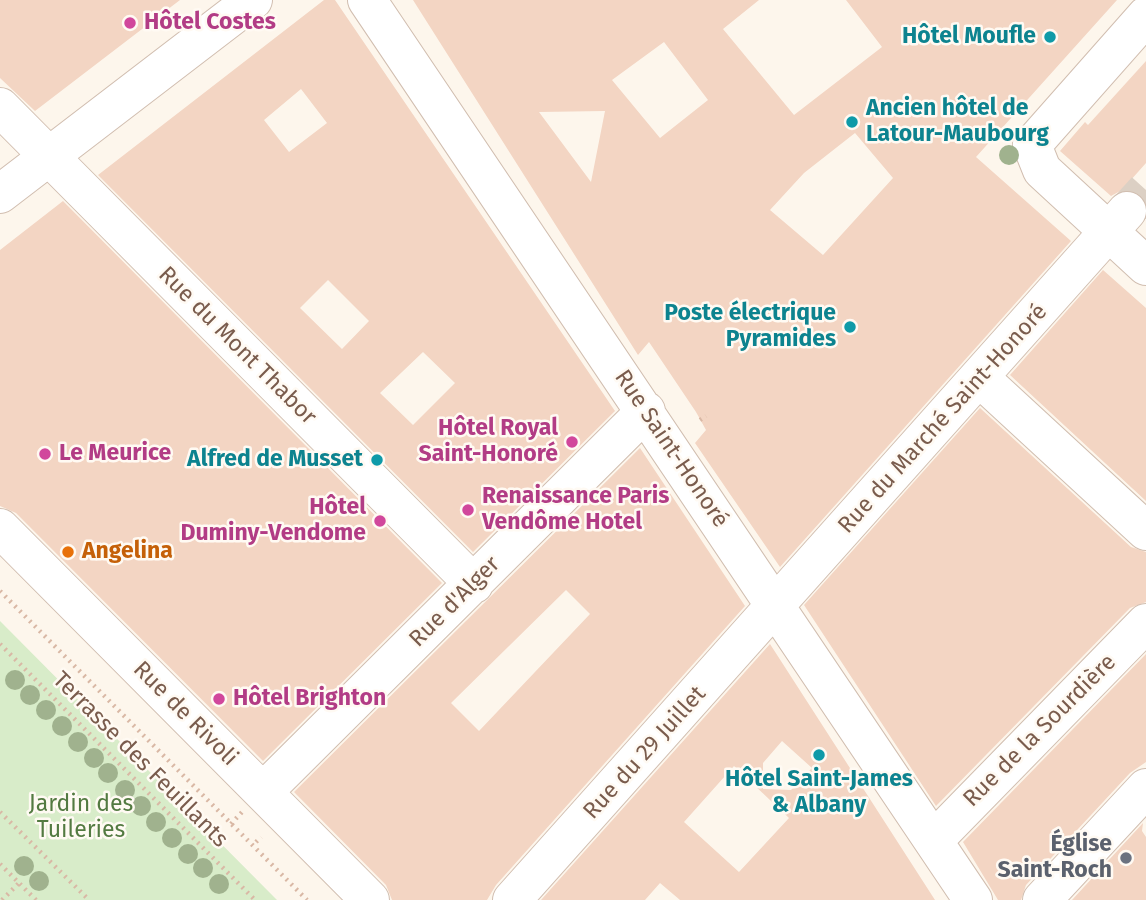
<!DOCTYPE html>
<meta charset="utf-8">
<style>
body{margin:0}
canvas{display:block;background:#fdf6ec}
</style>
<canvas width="1146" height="900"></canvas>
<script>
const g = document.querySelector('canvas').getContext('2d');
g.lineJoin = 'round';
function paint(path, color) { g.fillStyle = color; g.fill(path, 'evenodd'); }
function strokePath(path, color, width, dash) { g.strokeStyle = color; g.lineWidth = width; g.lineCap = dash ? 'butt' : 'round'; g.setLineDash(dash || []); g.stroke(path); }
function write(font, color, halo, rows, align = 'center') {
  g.font = font + ' "Fira Sans",sans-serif'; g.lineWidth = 5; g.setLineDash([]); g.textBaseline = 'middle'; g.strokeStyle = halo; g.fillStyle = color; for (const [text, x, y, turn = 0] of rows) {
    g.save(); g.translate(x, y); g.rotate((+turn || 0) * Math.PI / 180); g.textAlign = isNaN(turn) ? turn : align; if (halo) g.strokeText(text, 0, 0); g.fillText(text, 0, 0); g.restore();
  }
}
const green = new Path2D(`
 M0,621L277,900H0Z`);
const building = new Path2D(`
 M0,0H180L35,111L0,78Z
 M324,0H335L615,411L473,552L98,175ZM301,89L327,123L289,152L264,120ZM328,280L369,321L342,349L300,308ZM423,352L455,383L413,425L380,393Z
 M413,0H759L723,29L794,115L882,47L846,0H1117L976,157L1071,241L780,567L695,443L706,430L696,412L649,342L638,355ZM664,42L708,100L660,138L612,80ZM605,111L591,182L539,112ZM855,133L893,178L823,255L770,210L804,173Z
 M1146,61V163L1122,190L1111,196L1060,151L1085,122L1088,125Z
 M63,201L442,583L263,761L16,513L0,506V250Z
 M1103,270L1146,308V501L1010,375Z
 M980,408L1131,547L1146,552V602L1130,608L936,806L804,605Z
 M640,448L745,606L496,885L487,900H392L386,885L294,792ZM566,590L590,614L479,731L451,703Z
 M770,644L935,900H680L660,883L645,900H541ZM782,741L812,768L791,790L763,789V763ZM734,766L789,818L739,872L684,822Z
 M1146,654V762L1130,773L1026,885L1021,900H998L963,842Z
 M1143,823L1142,831L1146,837V900H1072Z`);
const minorTunnel = new Path2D(`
 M1127,211L1146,190`);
const path = new Path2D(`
 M700,420L706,416
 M0,591L307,900
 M0,644L255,900
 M0,812L89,900
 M231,824L242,812
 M256,842L261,837
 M0,864L36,900
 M2,900L19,883`);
const minor = new Path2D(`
 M367,0L973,900
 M1146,16L1032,145L1042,170L1146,266
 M0,107L474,584
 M0,194L253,0
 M980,378L1146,531
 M0,528L370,900
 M263,792L646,411
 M934,840L1146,623
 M512,900L1127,211
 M1042,900L1146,788`);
const trees = [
 [1009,155],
 [15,680],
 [30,695],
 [46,710],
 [62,726],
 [78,742],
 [94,758],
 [108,773],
 [125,790],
 [141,806],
 [156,822],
 [172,838],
 [188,854],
 [24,866],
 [203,868],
 [39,881],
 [219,884]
];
const markers = [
 [130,23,7,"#d1479c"],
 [1050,37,7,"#0f9aa8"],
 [852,122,7,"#0f9aa8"],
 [850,327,7,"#0f9aa8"],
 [572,442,7,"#d1479c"],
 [45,454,7,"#d1479c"],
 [377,460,7,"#0f9aa8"],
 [468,510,7,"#d1479c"],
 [380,521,7,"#d1479c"],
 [68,552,7,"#e8710a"],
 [219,699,7,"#d1479c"],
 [819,755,7,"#0f9aa8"],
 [1126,858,7,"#6b7280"]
];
const hotelNames = [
 ["Hôtel Costes",144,23],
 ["Hôtel Royal",558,429,"right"],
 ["Saint-Honoré",558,455,"right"],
 ["Le Meurice",59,454],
 ["Renaissance Paris",482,497],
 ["Vendôme Hotel",482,523],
 ["Hôtel",366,508,"right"],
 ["Duminy-Vendome",366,534,"right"],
 ["Hôtel Brighton",233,699]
];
const cultureNames = [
 ["Hôtel Moufle",1036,37],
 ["Ancien hôtel de",866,109,"left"],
 ["Latour-Maubourg",866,135,"left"],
 ["Poste électrique",836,314],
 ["Pyramides",836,340],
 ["Alfred de Musset",363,460],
 ["Hôtel Saint-James",819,780,"center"],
 ["& Albany",819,806,"center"]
];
const streetNames = [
 ["Rue du Mont Thabor",237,346,45],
 ["Rue du Marché Saint-Honoré",943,419,-48],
 ["Rue Saint-Honoré",671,449,56],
 ["Rue d'Alger",455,602,-45],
 ["Rue de Rivoli",185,714,45],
 ["Rue de la Sourdière",1040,731,-45],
 ["Rue du 29 Juillet",645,753,-48],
 ["Terrasse des Feuillants",140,760,45]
];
const foodNames = [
 ["Angelina",82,552]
];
const parkNames = [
 ["Jardin des",81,805],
 ["Tuileries",81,831]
];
const worshipNames = [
 ["Église",1112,845],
 ["Saint-Roch",1112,871]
];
paint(green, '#d8ecc9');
paint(building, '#f3d5c3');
strokePath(minorTunnel, '#dcd0c4', 38, [38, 19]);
strokePath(minor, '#d1beb0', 40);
strokePath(path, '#d9b8a5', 4.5, [2, 5]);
strokePath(minor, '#fff', 38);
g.fillStyle = '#a0b28e';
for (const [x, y] of trees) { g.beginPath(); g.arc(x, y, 10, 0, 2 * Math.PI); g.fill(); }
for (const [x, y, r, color] of markers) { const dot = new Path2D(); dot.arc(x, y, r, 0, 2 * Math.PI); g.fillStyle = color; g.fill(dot); strokePath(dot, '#fffaf3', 2.5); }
write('bold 23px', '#b23c85', '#fffaf3', hotelNames, 'left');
write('bold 23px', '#0d838f', '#fffaf3', cultureNames, 'right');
write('23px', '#7a5c4d', '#fffaf3', streetNames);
write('bold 23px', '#c56008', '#fffaf3', foodNames, 'left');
write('23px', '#537a41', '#fffaf3', parkNames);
write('bold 23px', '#5b616d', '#fffaf3', worshipNames, 'right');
</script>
